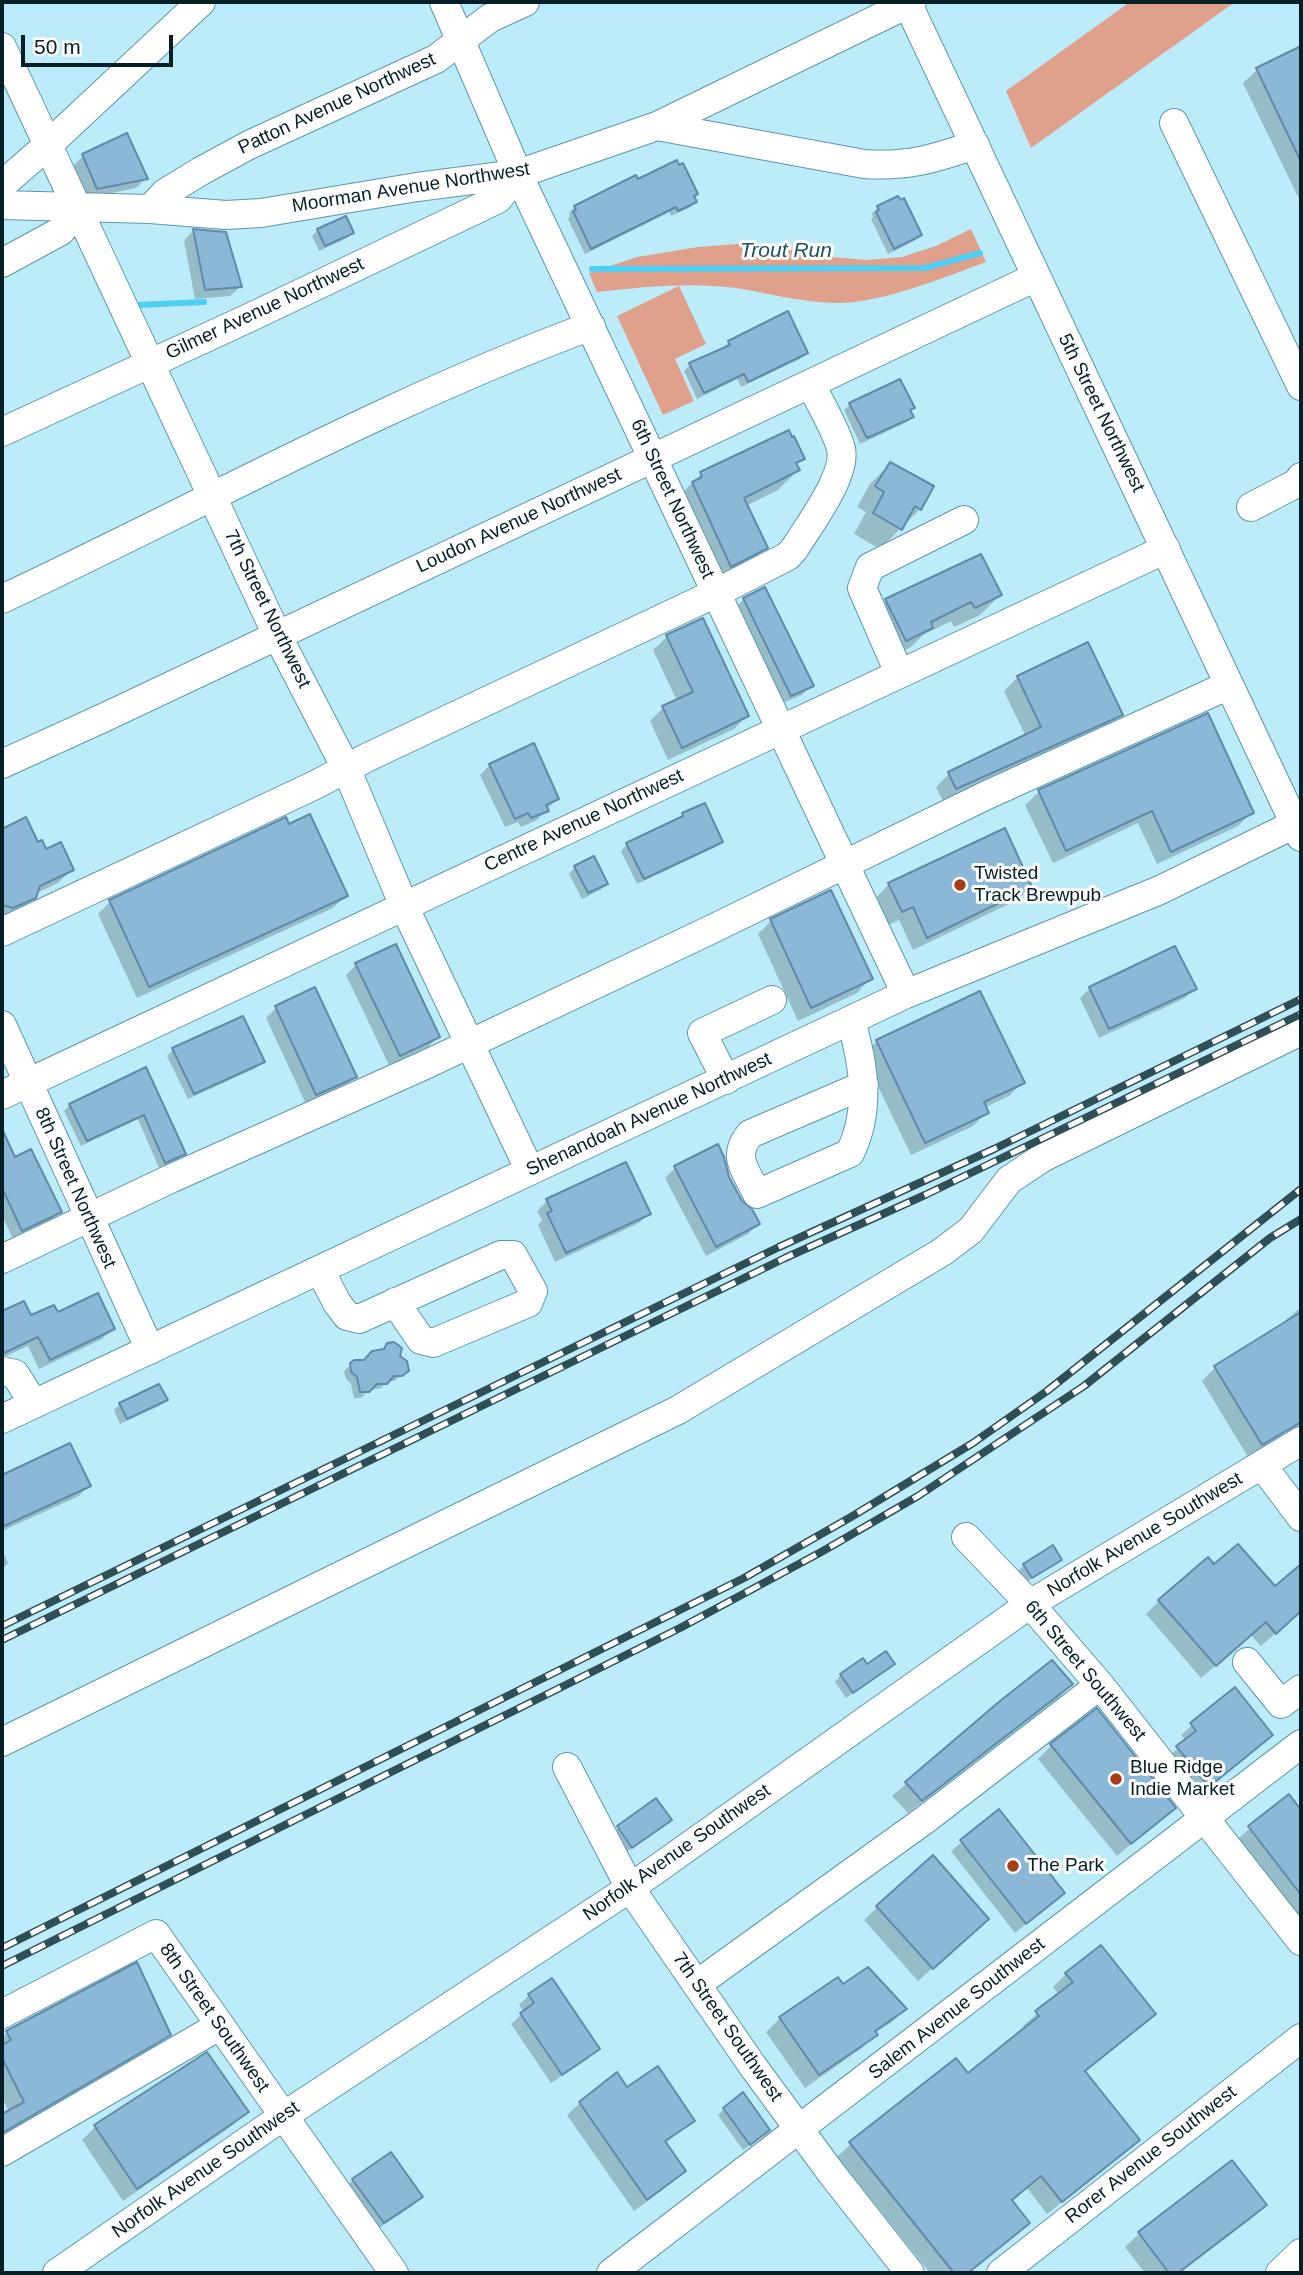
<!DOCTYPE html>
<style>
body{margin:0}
#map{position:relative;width:1303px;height:2275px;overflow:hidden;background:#bcebfa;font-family:Helvetica,sans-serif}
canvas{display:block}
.frame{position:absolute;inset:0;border:4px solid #061e25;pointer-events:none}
.scale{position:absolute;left:21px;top:35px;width:152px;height:32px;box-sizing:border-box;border:4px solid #061e25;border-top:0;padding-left:9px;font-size:21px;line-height:24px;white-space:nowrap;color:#061e25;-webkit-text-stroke:5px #fff;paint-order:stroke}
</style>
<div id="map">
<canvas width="1303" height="2275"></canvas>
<div class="frame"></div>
<div class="scale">50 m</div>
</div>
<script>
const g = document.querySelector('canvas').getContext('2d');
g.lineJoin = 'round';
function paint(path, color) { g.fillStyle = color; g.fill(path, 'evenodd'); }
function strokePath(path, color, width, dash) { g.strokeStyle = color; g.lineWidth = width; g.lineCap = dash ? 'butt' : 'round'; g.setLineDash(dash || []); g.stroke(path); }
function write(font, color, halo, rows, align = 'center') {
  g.font = font + ' Helvetica,sans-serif'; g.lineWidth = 6; g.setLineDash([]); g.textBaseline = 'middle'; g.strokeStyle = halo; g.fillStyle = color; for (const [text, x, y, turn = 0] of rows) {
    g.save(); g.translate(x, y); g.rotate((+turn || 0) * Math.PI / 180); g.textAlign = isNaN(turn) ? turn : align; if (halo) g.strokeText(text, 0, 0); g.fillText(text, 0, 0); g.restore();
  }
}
const green = new Path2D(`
 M1130,2H1235L1031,148L1006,91Z
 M971,229L986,262C943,278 882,303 837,303C803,303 769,293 736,288C689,282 643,287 597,292L589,273L637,257L698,247L751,243L831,257L867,260L902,257L936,246Z
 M679,286L706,344L675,359L694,401L663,415L617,316Z`);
const shadow = new Path2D(`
 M1301,48V203L1243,83L1257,70Z
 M126,135L146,178L136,188L87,198L73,166L83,156Z
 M637,182L693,197L695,202L689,208L671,216L670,212L585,254L568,219L570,216L569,213L575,207Z
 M878,207L920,235L914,241L888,254L871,219L873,217L872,214Z
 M318,230L352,232L345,239L319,251L312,236Z
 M193,231L240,287L230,296L195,299L184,241Z
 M729,342L806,353L800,359L741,387L737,379L697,399L684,371L690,365L723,348Z
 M850,404L913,408L909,412L912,417L905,423L860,444L844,410Z
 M788,432L803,458L795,466L798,470L778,490L746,506L766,547L745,567L710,586L681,494L701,474Z
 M890,464L920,509L880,549L854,534L866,512L857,507L870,484Z
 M1000,595L980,615L954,627L951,621L923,635L911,647L885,660L866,621L886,601Z
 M744,599L811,685L802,695L780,704L734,609Z
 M702,620L747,716L734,729L668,760L650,721L663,708L677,701L653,650L667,637Z
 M1087,644L1121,715L1107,728L943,801L936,787L949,774L1026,737L1004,691L1018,677Z
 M1207,715L1252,812L1238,826L1157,864L1138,823L1053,863L1025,805L1039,792Z
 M490,765L557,798L537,820L521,827L518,822L505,827L480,775Z
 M683,815L721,842L714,848L637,884L621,851L627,844L676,821Z
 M285,819L345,896L333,908L137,998L98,914L110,902Z
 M25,820L37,844L72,869L58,883L35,894L20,911L2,920V831Z
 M575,867L606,884L600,890L582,899L569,874Z
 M889,884L1030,887L1017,900L913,950L899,920L888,925L876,898Z
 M771,921L870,979L857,993L798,1021L758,934Z
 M356,965L438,1037L428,1047L389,1065L346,975Z
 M1090,988H1195L1185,998L1099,1038L1080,998Z
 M980,993L1023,1082L1009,1096L984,1108L987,1112L973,1126L911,1155L863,1055L877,1041Z
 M276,1008L355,1076L345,1086L306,1104L266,1018Z
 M173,1050L263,1062L256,1068L188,1099L167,1056Z
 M145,1070L184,1153L178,1159L159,1168L138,1119L81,1146L64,1111L70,1105Z
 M2,1133L14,1159L60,1212L51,1221L13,1239L2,1215Z
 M625,1165L649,1213L639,1223L555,1262L538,1225L542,1220L537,1211L547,1201Z
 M675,1168L741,1203L758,1224L748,1234L706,1256L665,1178Z
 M23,1303L30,1317L57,1315L112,1329L102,1339L39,1369L28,1346L2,1358V1313Z
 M1301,1307V1425L1248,1457L1202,1381L1215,1368L1280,1325Z
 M388,1345L407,1371L394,1381H388L381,1388L369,1390L361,1398H354L351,1384L346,1379L344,1371L355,1361L364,1362Z
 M166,1400L159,1406L120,1424L114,1410L120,1404Z
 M69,1445L88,1486L79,1496L2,1531V1476Z
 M2,1550L8,1563L2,1569Z
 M1060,1560L1025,1583L1018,1571L1024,1565Z
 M1301,1566V1611L1261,1646L1251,1635L1201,1678L1146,1614L1159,1601L1214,1567L1275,1589Z
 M893,1664L846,1698L835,1682L841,1675Z
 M1071,1684L1058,1698L908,1813L892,1796L1001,1702Z
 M1234,1690L1271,1735L1199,1796L1168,1757L1186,1741L1181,1735Z
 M1097,1711L1173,1808L1117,1856L1038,1759L1051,1746Z
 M1289,1796L1301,1812V1925L1235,1841Z
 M656,1801L663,1826L625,1853L611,1834Z
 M999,1811L1063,1893L1015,1933L951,1851Z
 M878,1907L973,1932L918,1981L864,1920Z
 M1066,1974L1153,2014L1084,2072L1137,2140L1124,2153L1047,2214L1027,2188L1011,2201L1028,2223L969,2273H930L837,2157L851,2144L967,2075L1025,2029L1023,2026L1059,1995L1053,1987Z
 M837,1979L842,1986L905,2009L892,2022L875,2033L862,2048L805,2088L766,2032L780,2018Z
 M551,1981L598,2049L588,2059L551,2083L511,2024L524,2012L519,2005L529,1995Z
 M7,2033L169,2034L155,2048L2,2137V2116L9,2112L2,2097V2038Z
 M207,2054L247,2112L233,2125L123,2201L82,2140L95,2127Z
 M627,2089L693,2120L665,2144L684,2170L671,2183L634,2211L567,2115L580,2103Z
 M724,2109L761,2136L743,2150L718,2115Z
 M1232,2162L1265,2205L1251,2219L1180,2273H1145L1125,2247L1139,2234Z
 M353,2180L421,2197L411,2207L373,2232L343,2190Z`);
const stream = new Path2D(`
 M592,269L925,268L980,253
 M137,305L204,302`);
const building = new Path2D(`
 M1301,46V162L1256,68Z
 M127,133L148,179L97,189L82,154Z
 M677,160L679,165L683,163L698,194L694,196L697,202L678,211L676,207L591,249L573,211L576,210L574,206L636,175L638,179Z
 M898,196L901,200L904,198L922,235L894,249L876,212L879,210L877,206Z
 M346,216L354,233L325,246L317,229Z
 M193,229L226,232L242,287L205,290Z
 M788,311L808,353L748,382L744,374L704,393L689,363L730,345L728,341Z
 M900,379L915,408L910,410L914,417L867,438L849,403Z
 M789,430L792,437L794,436L805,459L796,463L800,470L744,498L768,548L731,567L692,482L702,477L700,472Z
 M890,462L934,486L921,510L915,506L902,530L873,513L884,492L875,486Z
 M981,554L1002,595L975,608L971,602L931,622L933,628L906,641L885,599Z
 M765,587L814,686L791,696L743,598Z
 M703,618L749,716L682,748L662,706L693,692L666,635Z
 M1088,642L1123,715L956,789L948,772L1041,727L1017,676Z
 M1208,713L1254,813L1171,852L1152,811L1066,851L1038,790Z
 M534,743L559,799L546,805L549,811L531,818L528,813L515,819L489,764Z
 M705,803L723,842L644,879L626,843L683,816L682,813Z
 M310,814L348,896L149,987L109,900L286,817L289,824Z
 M26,817L38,842L42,840L46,849L61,842L74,870L40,886L36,898L13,908L2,905V829Z
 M1005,828L1032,887L927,938L913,907L902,912L888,883Z
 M594,856L608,884L588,893L574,866Z
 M831,890L873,979L811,1008L770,919Z
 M396,944L440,1037L400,1056L355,963Z
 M1175,946L1197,989L1109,1029L1089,987Z
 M315,987L357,1077L316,1095L275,1006Z
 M980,991L1025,1083L984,1102L989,1113L925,1143L876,1040Z
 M243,1016L265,1062L194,1094L172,1048Z
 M146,1067L186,1154L165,1163L144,1115L87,1141L69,1104Z
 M2,1129L15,1157L31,1149L62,1212L22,1231L2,1188Z
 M718,1144L724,1157L729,1177L742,1201L752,1209L760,1224L716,1247L674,1166Z
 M626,1162L651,1214L566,1253L547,1213L552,1211L546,1199Z
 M98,1293L115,1329L50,1360L38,1337L2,1354V1311L24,1301L31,1315L54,1305L58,1312Z
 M1301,1312V1422L1262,1445L1214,1366Z
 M394,1342L402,1348L400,1356L407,1361L409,1371L402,1376H394L387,1384H377L369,1392H360L357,1377L351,1372L350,1363L354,1360H364L372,1351L384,1349L387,1343Z
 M159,1384L168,1400L127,1419L119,1403Z
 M70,1443L91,1486L2,1527V1475Z
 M1238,1544L1275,1586L1301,1564V1611L1276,1634L1266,1622L1216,1666L1158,1600L1208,1557L1214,1564Z
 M1053,1545L1062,1560L1032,1578L1023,1564Z
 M886,1651L895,1664L853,1693L840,1674L863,1658L867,1664Z
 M1052,1660L1073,1684L922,1801L905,1782L1000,1701Z
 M1235,1687L1273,1735L1209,1787L1176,1746L1196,1731L1190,1723Z
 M1097,1708L1176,1808L1131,1844L1050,1744Z
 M1289,1794L1301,1810V1895L1248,1826Z
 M656,1798L672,1820L632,1848L617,1826Z
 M999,1809L1065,1893L1026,1924L960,1840Z
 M933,1855L989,1919L933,1969L876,1906Z
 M1101,1945L1156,2014L1085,2071L1140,2140L1062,2202L1041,2176L1012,2200L1030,2223L968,2273H954L849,2142L956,2058L968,2073L1039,2016L1035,2011L1073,1982L1065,1973Z
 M137,1962L171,2035L2,2133V2114L24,2102L2,2058V2045L11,2040L6,2031Z
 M868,1967L907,2009L875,2031L878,2035L819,2075L779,2017L838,1977L843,1984Z
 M552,1978L600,2049L562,2075L520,2013L534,2003L528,1994Z
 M207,2052L249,2112L137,2189L94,2125Z
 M658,2066L695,2121L665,2141L686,2171L647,2200L579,2102L617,2072L627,2087Z
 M743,2092L770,2130L750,2145L723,2108Z
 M391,2152L423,2197L384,2223L352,2179Z
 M1232,2160L1267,2205L1178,2273H1169L1138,2232Z`);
const minor = new Path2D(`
 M444,2L518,174L906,994
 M907,2L1301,837
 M2,47L277,635L346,768L404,906L530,1171
 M1174,123L1301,386
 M657,126L864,164C908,167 933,159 975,145
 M2,185L48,145L201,2
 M2,205L150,209L226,215L261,213L417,187L518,174L657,126L912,2
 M150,209L165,193L201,171L249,145L436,59L490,18L525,2
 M2,263L61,231L77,207
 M2,432L253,316L498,199L518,174
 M1251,507L1299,482L1301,477
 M2,599C198,507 388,401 591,326
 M899,673L862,588L870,567L964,520
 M2,764L103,718L1036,277
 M2,932L315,785L368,757L716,593L788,556L795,548C809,525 847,475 841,449C837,431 819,402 811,384
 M851,1021C864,1065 871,1110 850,1153L757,1194C746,1170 731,1157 750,1134L864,1085
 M2,1025L150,1350
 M726,1080L702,1033L772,1000
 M2,1095L1166,549
 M2,1259L170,1179L425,1065L706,932L987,795L1229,685
 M320,1270L337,1303L347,1316L359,1319L501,1255H513L533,1291L528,1303L433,1343L421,1340L395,1302
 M2,1371L15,1374L34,1404
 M2,1419L906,994L1160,890L1301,821
 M1262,1465L1301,1517
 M966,1537L1030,1604L1100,1685L1301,1941
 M1247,1662L1281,1704L1301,1689
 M2,1742L678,1410L942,1252L971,1230L1009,1180L1042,1158L1301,1031
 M567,1767L630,1888L752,2065L832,2174L910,2273
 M697,1984L926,1819L1100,1685
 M2,2014L156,1934L394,2273
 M2,2152L219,2026
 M57,2273L282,2117L630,1888L1030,1604L1301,1441
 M611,2273L1301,1744
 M1001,2273L1301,2038
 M1280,2273L1301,2253`);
const rail = new Path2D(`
 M2,1626L779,1247L994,1149L1301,999
 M2,1640L785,1258L925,1195L1301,1014
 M2,1948L744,1578L851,1517L973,1443L1047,1391L1301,1189
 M2,1966L680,1628L823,1551L918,1496L1084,1386L1270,1238L1301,1219`);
const markers = [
 [960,885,7,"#a53f17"],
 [1116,1779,7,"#a53f17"],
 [1013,1866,7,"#a53f17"]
];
const streetNames = [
 ["Patton Avenue Northwest",337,104,-25],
 ["Moorman Avenue Northwest",411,188,-9],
 ["Gilmer Avenue Northwest",265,309,-25],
 ["5th Street Northwest",1101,413,64],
 ["6th Street Northwest",672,499,65],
 ["Loudon Avenue Northwest",519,521,-25],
 ["7th Street Northwest",267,609,64],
 ["Centre Avenue Northwest",584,821,-25],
 ["Shenandoah Avenue Northwest",649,1115,-25],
 ["8th Street Northwest",75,1188,66],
 ["Norfolk Avenue Southwest",1145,1535,-31],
 ["6th Street Southwest",1085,1671,50],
 ["Norfolk Avenue Southwest",677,1853,-35],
 ["Salem Avenue Southwest",957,2009,-38],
 ["8th Street Southwest",214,2018,55],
 ["7th Street Southwest",727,2027,55],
 ["Rorer Avenue Southwest",1151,2155,-38],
 ["Norfolk Avenue Southwest",206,2170,-35]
];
const poiNames = [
 ["Twisted",974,874],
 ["Track Brewpub",974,896],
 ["Blue Ridge",1130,1768],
 ["Indie Market",1130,1790],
 ["The Park",1027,1866]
];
const waterNames = [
 ["Trout Run",786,251]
];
paint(green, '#e0a18c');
paint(shadow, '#0003');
strokePath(stream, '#4ecff3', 6);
paint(building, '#8cb8d7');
strokePath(building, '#608aa8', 2);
strokePath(minor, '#5e97a9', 30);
strokePath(minor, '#fff', 28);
strokePath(rail, '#304e56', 8);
strokePath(rail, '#fff', 5, [16]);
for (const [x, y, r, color] of markers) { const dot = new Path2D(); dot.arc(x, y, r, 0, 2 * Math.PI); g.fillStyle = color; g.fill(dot); strokePath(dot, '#fff', 2.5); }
write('19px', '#061e25', '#fff', streetNames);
write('19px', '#061e25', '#fff', poiNames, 'left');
write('italic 21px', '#1c5160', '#fff', waterNames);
</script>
